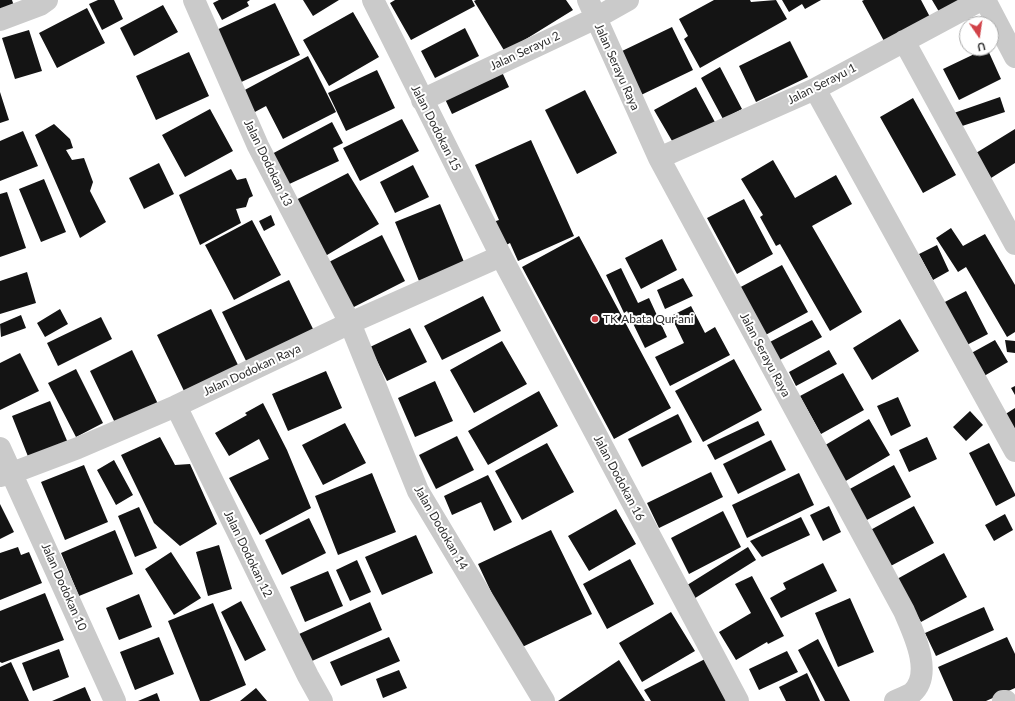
<!DOCTYPE html>
<style>
body{margin:0}
#map{position:relative;width:1015px;height:701px;overflow:hidden;background:#fff;font-family:Lato,sans-serif}
canvas{display:block}
.north{position:absolute;left:959px;top:16px;width:40px;height:40px;box-sizing:border-box;background:#fff;border:1px solid #ababab;border-radius:50%;rotate:167deg;font-size:11px;font-weight:700;line-height:16px;text-align:center;color:#2d2d2d}
.north::after{content:'';display:block;margin:auto;width:14px;height:18px;background:#d14248;clip-path:polygon(50% 0,100% 100%,50% 72%,0 100%)}
</style>
<div id="map">
<canvas width="1015" height="701"></canvas>
<div class="north">U</div>
</div>
<script>
const g = document.querySelector('canvas').getContext('2d');
g.lineJoin = 'round';
function paint(path, color) { g.fillStyle = color; g.fill(path, 'evenodd'); }
function strokePath(path, color, width, dash) { g.strokeStyle = color; g.lineWidth = width; g.lineCap = dash ? 'butt' : 'round'; g.setLineDash(dash || []); g.stroke(path); }
function write(font, color, halo, rows, align = 'center') {
  g.font = font + ' Lato,sans-serif'; g.lineWidth = 4; g.setLineDash([]); g.textBaseline = 'middle'; g.strokeStyle = halo; g.fillStyle = color; for (const [text, x, y, turn = 0] of rows) {
    g.save(); g.translate(x, y); g.rotate((+turn || 0) * Math.PI / 180); g.textAlign = isNaN(turn) ? turn : align; if (halo) g.strokeText(text, 0, 0); g.fillText(text, 0, 0); g.restore();
  }
}
const building = new Path2D(`
 M0,0H12L15,9L0,12Z
 M98,0H114L123,19L102,30L89,4Z
 M219,0H250L247,2L249,6L222,20L213,3Z
 M303,0H339L313,16Z
 M395,0H472L475,6L411,40L390,3Z
 M476,0H566L573,10L505,52L474,1Z
 M714,0H750L751,2L776,0L787,19L700,68L684,39L688,36L679,19Z
 M782,0H821L805,9L802,4L789,12Z
 M864,0H921L930,17L884,41L862,1Z
 M932,0H968L941,15Z
 M275,3L300,55L237,84L212,32Z
 M163,5L178,32L134,56L120,28Z
 M87,8L105,43L57,68L39,33Z
 M353,12L379,57L329,86L303,40Z
 M672,27L693,70L641,95L620,52Z
 M465,28L479,56L435,78L421,51Z
 M29,30L42,71L15,79L2,38Z
 M790,41L808,77L756,102L739,66Z
 M987,48L1001,79L959,100L943,69Z
 M189,52L209,96L156,120L136,76Z
 M308,56L336,112L283,139L266,106L253,113L241,92Z
 M720,67L742,109L723,119L701,78Z
 M377,70L395,108L346,131L328,93Z
 M502,72L509,87L452,114L445,99Z
 M696,87L716,124L675,146L654,110Z
 M585,90L617,153L577,174L545,110Z
 M0,92L9,120L0,123Z
 M1000,97L1005,112L956,128L951,114Z
 M913,98L956,175L923,193L880,117Z
 M210,109L233,151L185,177L162,135Z
 M402,119L419,151L360,181L343,148Z
 M332,122L343,143L333,148L339,161L285,186L268,156Z
 M54,124L70,139L73,148L66,150L72,160L84,158L93,182L90,191L106,222L80,238L35,135Z
 M1015,129V163L991,178L976,153Z
 M23,131L38,166L0,181V141Z
 M531,140L574,236L518,261L510,243L504,246L493,222L499,220L475,165Z
 M773,160L795,198L836,175L852,204L812,226L862,312L830,331L780,244L776,246L760,217L763,215L741,179Z
 M159,163L174,194L144,209L129,178Z
 M413,165L429,197L395,213L380,182Z
 M231,169L237,180L246,178L253,196L249,198L246,207L236,209L241,223L200,245L179,195Z
 M348,173L379,224L322,258L290,203Z
 M44,179L66,232L41,242L19,189Z
 M7,192L26,248L0,257V194Z
 M744,199L773,254L737,274L707,218Z
 M440,204L464,262L419,281L395,222Z
 M271,215L275,225L264,231L259,221Z
 M252,220L281,275L234,300L205,245Z
 M951,228L963,246L985,234L1015,285V332L1007,337L966,267L958,272L936,238Z
 M382,235L405,281L348,310L325,264Z
 M579,236L671,408L614,439L522,267Z
 M662,239L677,270L641,289L625,258Z
 M937,245L949,271L933,280L919,254Z
 M782,265L808,312L760,338L735,290Z
 M621,268L638,303L649,298L667,337L645,348L627,311L624,313L606,275Z
 M27,272L36,303L0,314V281Z
 M683,278L693,296L665,309L657,290Z
 M289,280L316,335L249,367L222,312Z
 M966,291L988,334L963,347L941,304Z
 M483,296L501,331L442,360L424,326Z
 M691,306L705,333L715,327L730,355L670,386L655,357L684,343L671,316Z
 M60,309L68,324L45,337L37,323Z
 M211,309L238,365L184,391L157,335Z
 M21,315L26,328L1,337L0,324Z
 M101,317L112,339L58,366L47,343Z
 M900,319L919,351L872,380L853,348Z
 M812,320L822,337L776,362L766,344Z
 M410,328L427,362L387,381L370,347Z
 M995,340L1008,362L979,379L966,356Z
 M1005,340L1015,341V353L1007,352Z
 M502,341L527,384L474,413L450,370Z
 M132,350L158,404L116,425L90,371Z
 M829,350L837,364L796,386L789,372Z
 M20,353L39,391L0,410V363Z
 M734,359L762,410L703,442L675,391Z
 M76,369L103,423L76,437L48,383Z
 M326,371L342,408L288,431L272,394Z
 M843,373L864,410L821,434L800,396Z
 M435,381L453,421L415,437L398,398Z
 M1015,386V395L1011,388Z
 M539,391L558,426L488,465L468,431Z
 M898,397L911,426L891,436L877,406Z
 M50,401L68,443L29,459L12,416Z
 M263,403L287,450L311,508L260,535L229,478L269,459L259,439L229,456L215,433L247,415L245,413Z
 M1015,408V434L1004,415Z
 M970,411L983,425L966,441L953,427Z
 M678,414L692,442L642,467L628,439Z
 M869,419L890,455L844,482L822,447Z
 M758,421L765,435L715,460L707,445Z
 M345,423L366,463L323,485L302,445Z
 M457,436L474,470L436,489L419,455Z
 M160,437L175,465L190,464L217,524L180,546L154,523L121,455Z
 M927,437L937,459L909,472L899,450Z
 M771,440L786,470L738,494L723,464Z
 M547,443L574,492L522,520L495,471Z
 M989,443L1015,494V496L996,506L969,453Z
 M114,460L133,495L116,505L97,470Z
 M84,465L108,522L65,540L41,482Z
 M894,465L911,497L863,522L846,491Z
 M711,472L723,497L659,528L647,503Z
 M372,473L396,532L338,555L315,496Z
 M799,473L814,505L747,538L732,505Z
 M488,475L512,522L494,531L481,502L452,515L444,496Z
 M0,504L14,532L0,539Z
 M829,506L841,532L823,541L810,515Z
 M914,506L934,543L885,569L865,533Z
 M139,507L157,548L135,557L118,516Z
 M616,509L636,544L589,571L568,536Z
 M723,511L741,547L689,574L671,538Z
 M1005,514L1013,530L994,541L985,525Z
 M801,517L810,535L762,557L750,541Z
 M309,518L326,553L282,575L265,540Z
 M115,530L133,574L79,596L61,553Z
 M551,530L592,614L518,649L478,564Z
 M416,535L433,573L382,595L365,557Z
 M219,545L232,589L208,596L196,552Z
 M18,547L21,555L29,552L42,583L0,600V553Z
 M748,547L756,560L692,600L684,587Z
 M171,552L201,598L174,615L145,569Z
 M944,553L967,597L921,622L897,579Z
 M630,559L654,604L607,629L583,584Z
 M357,560L371,592L350,601L336,570Z
 M823,563L837,591L781,618L770,598L786,589L783,583Z
 M328,571L343,606L305,622L290,587Z
 M752,576L784,636L768,644L767,642L736,660L719,632L751,613L735,584Z
 M45,593L64,640L2,663L0,662V611Z
 M139,594L152,627L119,640L106,608Z
 M850,598L874,652L838,667L815,613Z
 M241,601L266,650L245,661L221,612Z
 M370,602L382,630L312,661L299,634Z
 M213,603L246,685L209,701H200L168,621Z
 M984,607L994,630L936,656L925,633Z
 M671,612L695,651L642,682L619,643Z
 M159,637L174,674L135,690L120,652Z
 M389,637L400,661L341,686L330,662Z
 M1007,637L1015,654V688L986,701H953L938,667Z
 M818,639L850,701H825L798,650Z
 M59,649L69,677L33,691L22,663Z
 M787,651L798,672L759,690L749,669Z
 M707,658L728,701H651L644,690Z
 M619,660L645,701H558Z
 M11,662L29,701H0V667Z
 M399,670L407,688L383,698L376,679Z
 M807,673L820,701H786L779,687Z
 M85,687L91,701H52Z
 M256,688L267,701H240Z
 M157,693L160,701H138Z`);
const minor = new Path2D(`
 M194,0L258,146L350,323L418,491L544,701
 M373,0L501,256L738,701
 M588,0L659,158L904,611C913,632 934,674 912,693C908,696 901,698 895,701
 M985,0L1015,57
 M0,20L40,5L47,0
 M904,41L1015,244
 M815,89L1015,451
 M422,100L596,18L628,0
 M659,158L815,89L981,0
 M176,406L308,676L322,701
 M0,448L115,701
 M0,476L12,473L78,448L176,406L350,323L501,256
 M1003,701H1006`);
const markers = [
 [595,319,4,"#d14248"]
];
const streetNames = [
 ["Jalan Serayu 2",525,51,-25],
 ["Jalan Serayu Raya",617,67,66],
 ["Jalan Serayu 1",822,84,-27],
 ["Jalan Dodokan 15",436,128,63],
 ["Jalan Dodokan 13",268,163,64],
 ["Jalan Serayu Raya",765,355,62],
 ["Jalan Dodokan Raya",252,370,-25],
 ["Jalan Dodokan 16",619,478,62],
 ["Jalan Dodokan 14",441,528,60],
 ["Jalan Dodokan 12",248,554,64],
 ["Jalan Dodokan 10",64,587,66]
];
const poiNames = [
 ["TK Abata Qur'ani",603,319]
];
paint(building, '#141414');
strokePath(minor, '#cacaca', 22);
for (const [x, y, r, color] of markers) { const dot = new Path2D(); dot.arc(x, y, r, 0, 2 * Math.PI); g.fillStyle = color; g.fill(dot); strokePath(dot, '#fff', 1.5); }
write('12px', '#2d2d2d', '#fff', streetNames);
write('12px', '#2d2d2d', '#fff', poiNames, 'left');
</script>
